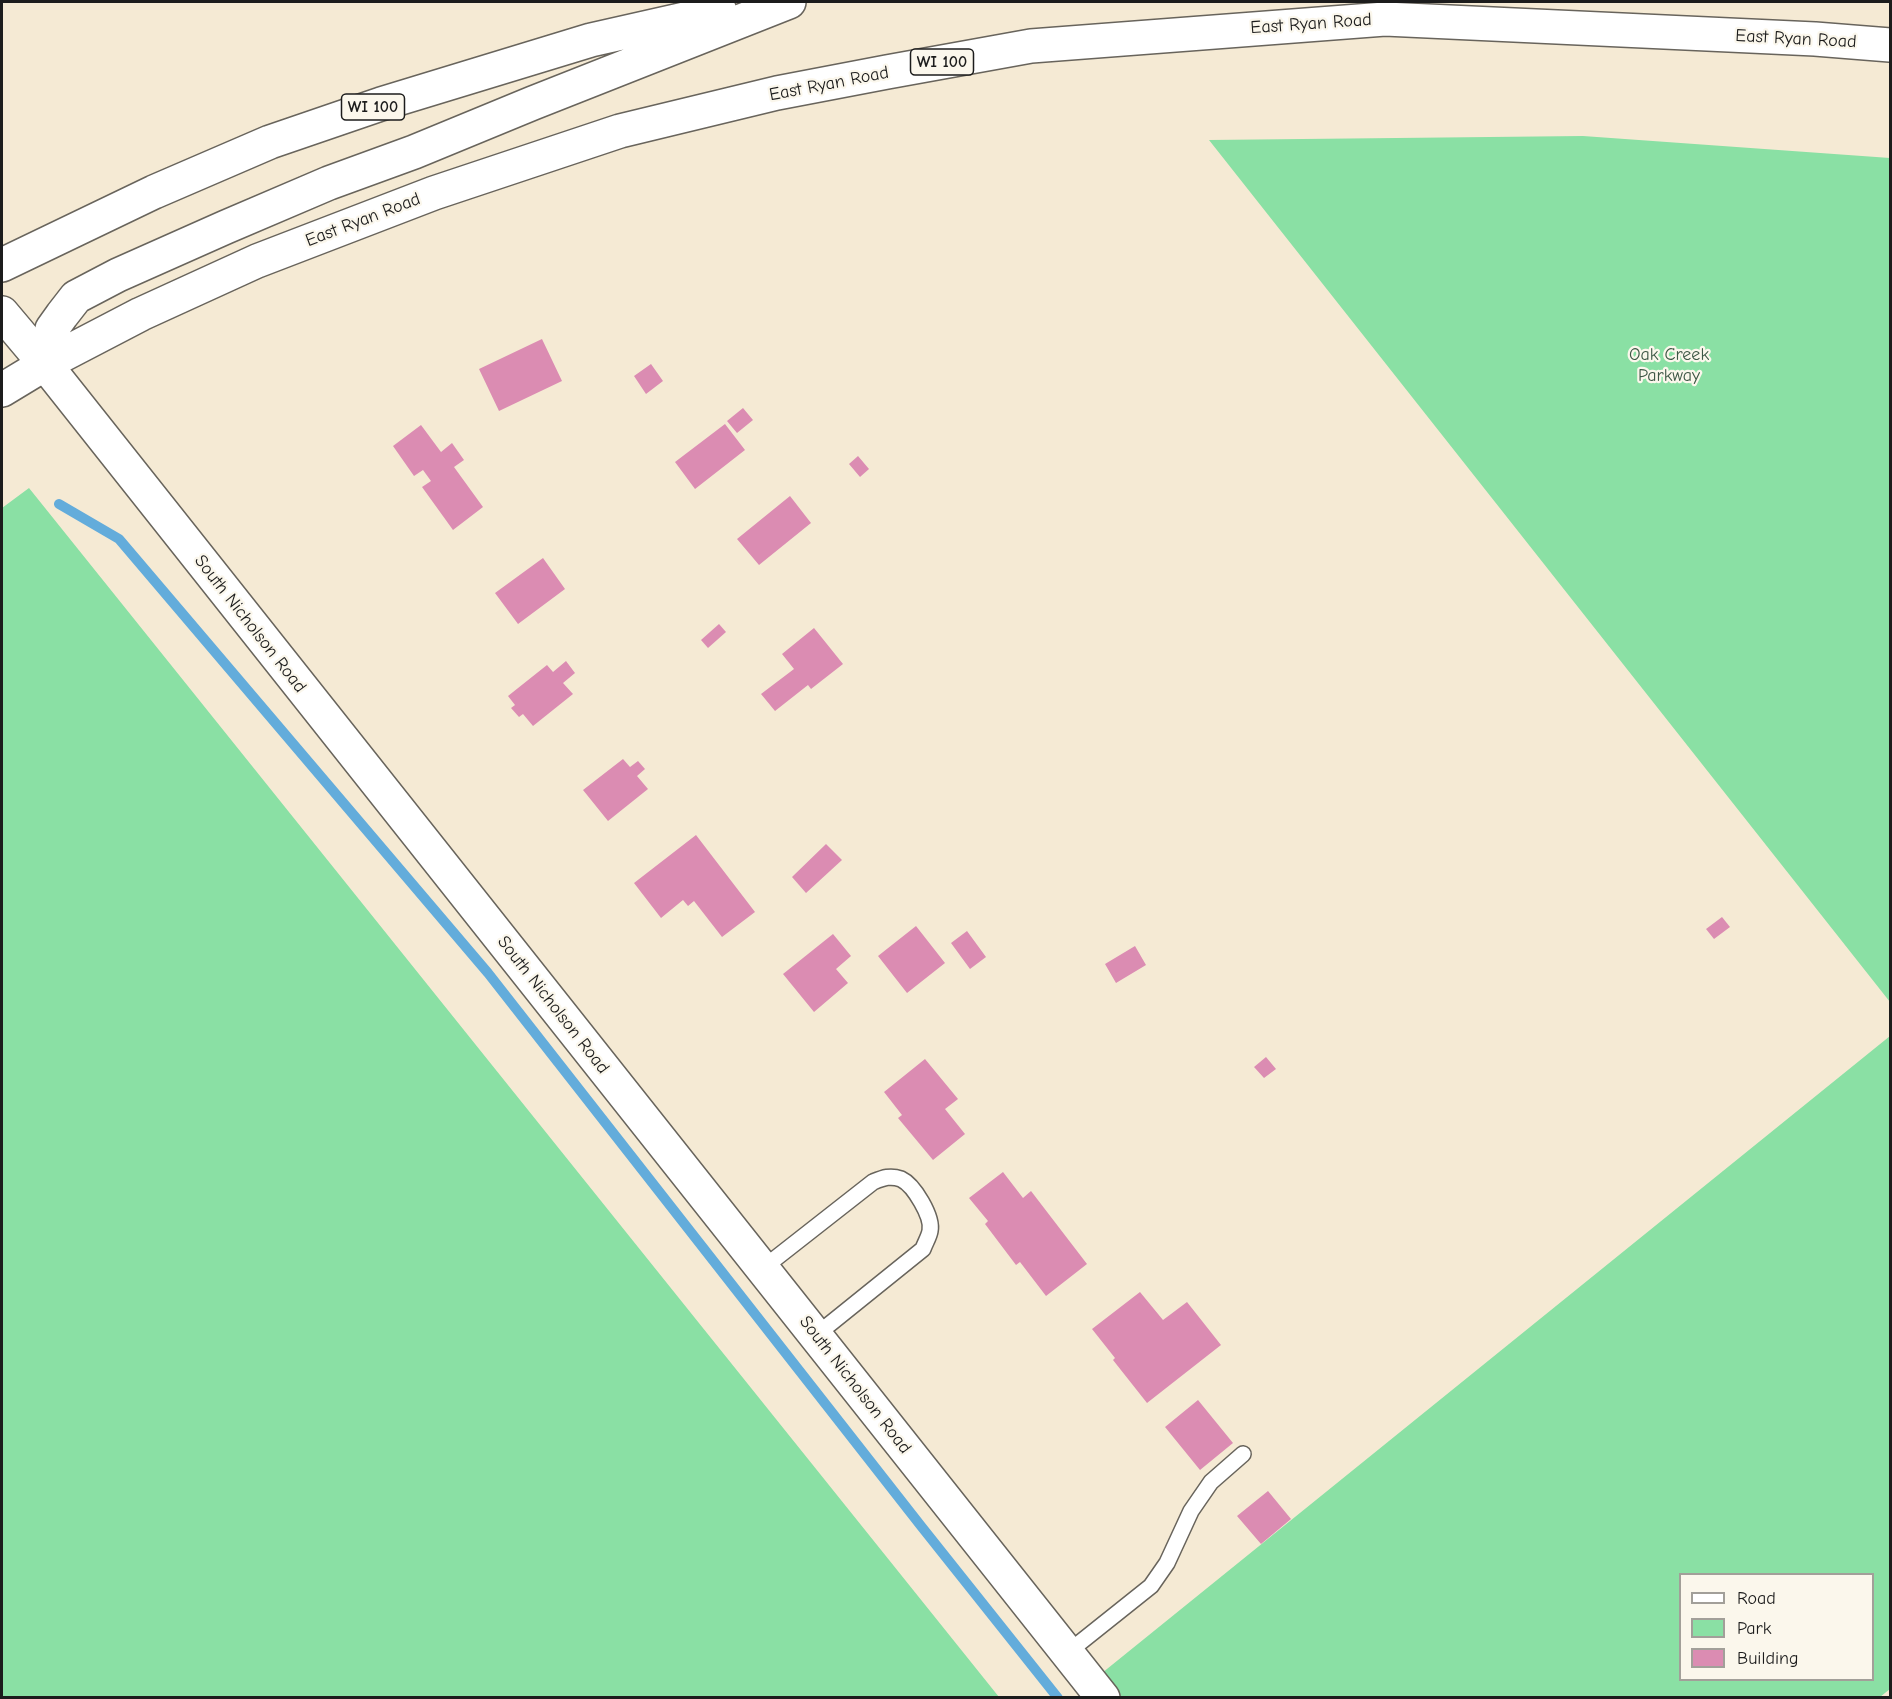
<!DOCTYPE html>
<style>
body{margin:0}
#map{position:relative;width:1892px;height:1699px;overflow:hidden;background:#f5ead4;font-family:"Comic Neue",sans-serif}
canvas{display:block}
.frame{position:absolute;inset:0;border:3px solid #1c1c1c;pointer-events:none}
.legend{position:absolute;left:1679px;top:1573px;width:195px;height:108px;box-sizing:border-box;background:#fbf7ec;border:2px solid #a29f99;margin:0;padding:8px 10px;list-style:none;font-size:18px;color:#1c1c1c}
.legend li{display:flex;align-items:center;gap:12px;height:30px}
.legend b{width:30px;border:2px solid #a29f99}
</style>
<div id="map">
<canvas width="1892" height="1699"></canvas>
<div class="frame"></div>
<ul class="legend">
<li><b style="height:8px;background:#fff"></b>Road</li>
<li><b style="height:16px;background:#8ae0a4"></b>Park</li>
<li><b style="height:16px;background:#db8cb2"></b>Building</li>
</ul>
</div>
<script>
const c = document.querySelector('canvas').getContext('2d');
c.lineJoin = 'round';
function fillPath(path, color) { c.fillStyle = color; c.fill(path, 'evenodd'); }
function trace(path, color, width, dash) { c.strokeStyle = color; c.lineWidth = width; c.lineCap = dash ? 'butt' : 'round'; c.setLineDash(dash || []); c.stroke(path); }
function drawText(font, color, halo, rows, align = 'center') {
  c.font = font + ' "Comic Neue",sans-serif'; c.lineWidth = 4.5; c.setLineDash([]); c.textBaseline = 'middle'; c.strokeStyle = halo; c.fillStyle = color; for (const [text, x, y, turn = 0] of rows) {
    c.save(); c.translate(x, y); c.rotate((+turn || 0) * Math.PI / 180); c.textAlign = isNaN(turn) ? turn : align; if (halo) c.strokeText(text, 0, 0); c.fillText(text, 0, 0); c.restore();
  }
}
fillPath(new Path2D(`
 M1583 136 1890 158V1002L1209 140Z
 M29 488 999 1697H2V508Z
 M1890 1036V1689L1880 1697 1122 1698 1102 1673ZM1680 1574H1872V1680H1680Z`), '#8ae0a4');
trace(new Path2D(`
 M59 504 119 539 488 973 921 1526 1058 1698`), '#63acdb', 10);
fillPath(new Path2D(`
 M542 339 562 381 499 411 479 369Z
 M651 364 663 381 646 394 634 376Z
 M743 408 753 420 737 433 727 421Z
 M725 424 745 450 695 489 675 462Z
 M421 425 441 452 452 443 464 460 454 467 483 507 453 530 422 487 431 481 423 470 414 476 393 446Z
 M858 456 869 469 860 477 849 464Z
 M790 496 811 523 759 565 737 539Z
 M543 558 565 589 518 624 495 593Z
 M719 624 726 632 708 648 701 640Z
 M814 628 843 664 811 689 808 685 775 711 761 694 794 669 782 654Z
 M566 661 575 673 563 683 573 694 533 726 523 714 519 717 511 708 515 705 508 696 547 665 553 672Z
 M623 759 630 767 638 761 645 769 637 776 648 789 608 821 583 790Z
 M696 835 755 912 722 937 694 901 688 906 683 900 661 918 634 883Z
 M826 844 842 860 806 893 792 877Z
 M1722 917 1730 927 1714 939 1706 929Z
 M916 926 945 963 907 993 878 956Z
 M967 931 986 957 970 969 951 943Z
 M833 934 851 956 836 969 848 983 814 1012 783 974Z
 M1135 946 1146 965 1116 983 1105 964Z
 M1266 1057 1276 1069 1264 1078 1254 1067Z
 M925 1059 958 1099 945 1109 965 1134 933 1160 898 1118 902 1115 884 1092Z
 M1003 1172 1023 1198 1031 1191 1087 1264 1046 1296 1020 1262 1016 1265 985 1224 988 1221 969 1198Z
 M1140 1292 1163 1320 1187 1302 1221 1345 1147 1403 1113 1360 1115 1358 1092 1329Z
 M1198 1400 1233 1443 1200 1470 1165 1427Z
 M1268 1491 1291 1519 1261 1544 1237 1516Z`), '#db8cb2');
const lane = new Path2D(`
 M762 1269 873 1182C883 1178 890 1175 901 1179 914 1185 933 1217 930 1231 929 1237 925 1243 923 1249L815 1336
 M1067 1653 1151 1586 1167 1563 1191 1511 1211 1482 1243 1454`);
const secondary = new Path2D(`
 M2 313 45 364 1103 1698`);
const primary = new Path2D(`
 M2 265 154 192 270 142 381 104 591 40 720 11
 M45 364 52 329 62 315 76 297 118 275 226 227 329 183 414 152 533 103 789 2
 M2 390 45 364 141 314 257 261 434 193 620 131 777 93 887 72 1031 46 1385 19 1815 39 1890 45`);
trace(lane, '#68645c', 18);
trace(secondary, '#68645c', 36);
trace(primary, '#68645c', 36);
trace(lane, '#fff', 15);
trace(secondary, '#fff', 33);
trace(primary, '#fff', 33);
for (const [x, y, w] of [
 [942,62,63],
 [373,107,63]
]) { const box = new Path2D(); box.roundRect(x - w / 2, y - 13, w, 26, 4.5); c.fillStyle = '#fbf7ec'; c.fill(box); trace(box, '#1c1c1c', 1.5); }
drawText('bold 16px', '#1c1c1c', null, [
 ["WI 100",942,62],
 ["WI 100",373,107]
]);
drawText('18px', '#1c1c1c', '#fbf7ec', [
 ["East Ryan Road",1311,24,-4],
 ["East Ryan Road",1796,39,3],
 ["East Ryan Road",829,84,-11],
 ["East Ryan Road",363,220,-21],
 ["South Nicholson Road",250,624,52],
 ["South Nicholson Road",553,1005,52],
 ["South Nicholson Road",855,1385,52]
]);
drawText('18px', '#3d5745', '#fbf7ec', [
 ["Oak Creek",1669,355],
 ["Parkway",1669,376]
]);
</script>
